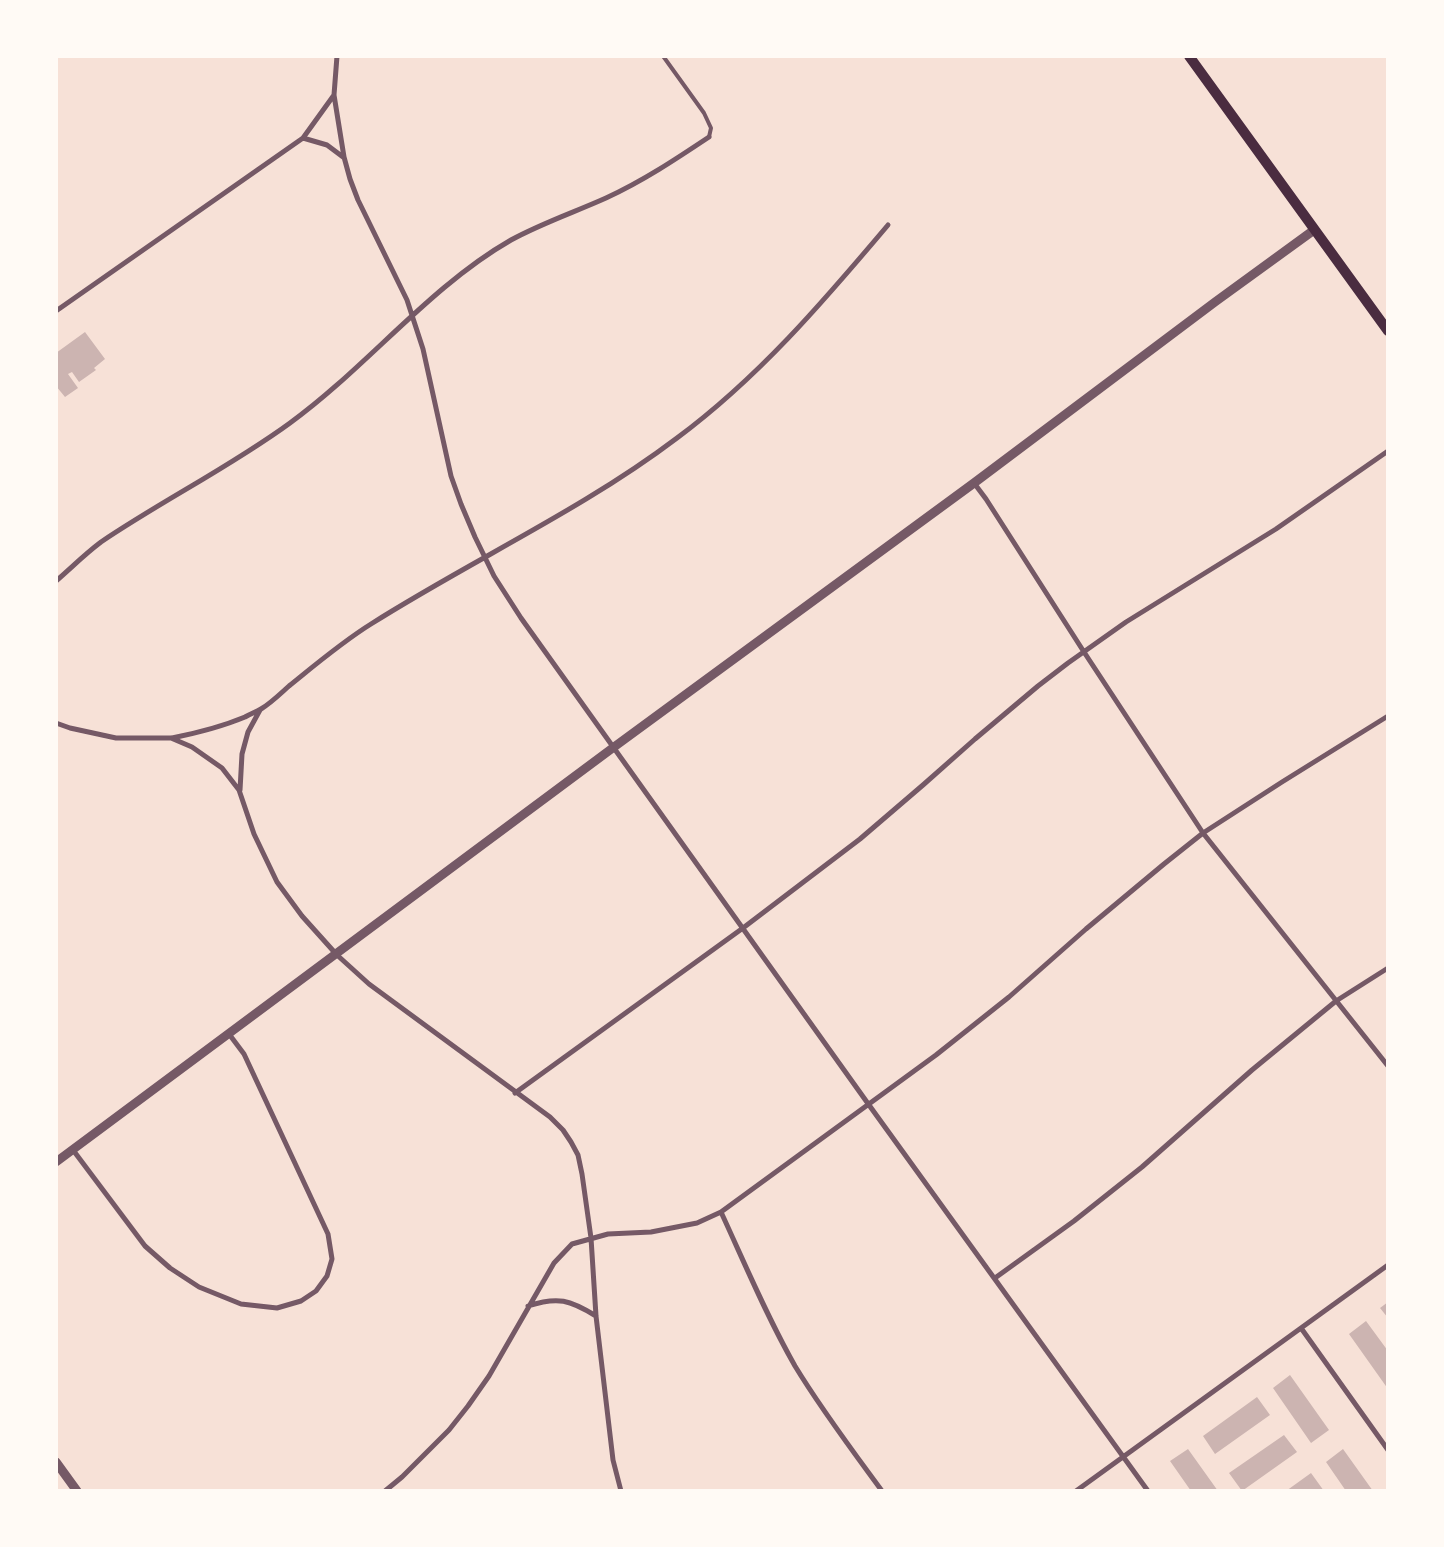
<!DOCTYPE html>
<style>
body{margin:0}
#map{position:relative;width:1444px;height:1547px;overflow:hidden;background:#f7e1d7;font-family:"Titillium Web",sans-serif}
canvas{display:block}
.frame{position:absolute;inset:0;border:58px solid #fffaf5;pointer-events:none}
</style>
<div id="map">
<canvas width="1444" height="1547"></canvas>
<div class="frame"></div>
</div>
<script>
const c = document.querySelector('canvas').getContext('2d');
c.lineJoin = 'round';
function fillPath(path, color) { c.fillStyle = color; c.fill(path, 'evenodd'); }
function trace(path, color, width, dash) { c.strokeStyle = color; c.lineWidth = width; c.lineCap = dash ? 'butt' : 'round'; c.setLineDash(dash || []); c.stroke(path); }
fillPath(new Path2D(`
 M85 332 105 359 94 368 96 370 79 382 72 372 68 374 78 388 65 397 56 386V353Z
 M1388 1302V1318L1380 1308Z
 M1366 1321 1388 1351V1389L1349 1334Z
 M1290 1375 1329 1430 1311 1443 1273 1388Z
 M1257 1397 1270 1415 1215 1454 1203 1436Z
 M1284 1435 1297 1452 1242 1491 1229 1473Z
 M1188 1449 1218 1491H1191L1170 1461Z
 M1343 1449 1373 1491H1346L1326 1462Z
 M1311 1473 1324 1491H1286Z`), '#ccb4b1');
trace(new Path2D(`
 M663 56 704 113 711 128 709 137`), '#755966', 4);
trace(new Path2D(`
 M337 56 334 95 344 157 350 179 358 200 407 300 423 349 451 476 461 504 475 537 494 576 521 618 869 1105 1148 1491
 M303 138 327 145 343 157
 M56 311 303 138 334 95
 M974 483 986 499 1084 652 1203 833 1388 1066
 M56 581C71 568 85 554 101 542 163 500 230 467 290 423 367 367 429 287 511 240 542 223 575 212 606 198 643 181 676 159 709 137
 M56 723 70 728 116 738H171L192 747 222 768 239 790 254 834 277 882 302 916 337 955 369 984 550 1117 563 1130 571 1142 578 1155 582 1174 591 1238 596 1316 613 1460 621 1491
 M172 738C197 733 221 727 245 717 250 714 256 712 261 709 271 703 280 694 289 686 315 665 342 642 371 624 472 560 582 510 677 438 758 378 823 302 888 225
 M240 790 242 754 248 732 260 710
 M515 1093 743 928 860 839 923 785 975 739 1038 686 1068 663 1126 622 1276 529 1388 451
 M73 1150 145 1246 170 1268 199 1287 241 1304 277 1308 301 1301 316 1291 327 1276 332 1259 328 1234 244 1054 229 1034
 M721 1212C745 1264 767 1317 795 1366 821 1409 852 1450 882 1491
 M995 1278 1074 1221 1142 1167 1252 1070 1336 1001 1388 968
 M528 1306C558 1296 570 1300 596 1316
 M1301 1328 1388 1450
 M385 1491 402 1477 449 1430 468 1406 489 1376 554 1263 572 1244 608 1234 651 1232 697 1223 721 1212 936 1055 1009 997 1086 929 1164 864 1203 833 1282 782 1388 716
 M1076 1491 1388 1265`), '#755966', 5);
trace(new Path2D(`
 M56 1162 614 747 974 483 1215 302 1314 230
 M56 1462 77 1491`), '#755966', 9);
trace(new Path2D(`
 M1189 56 1388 331`), '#4a2c40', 10);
</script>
